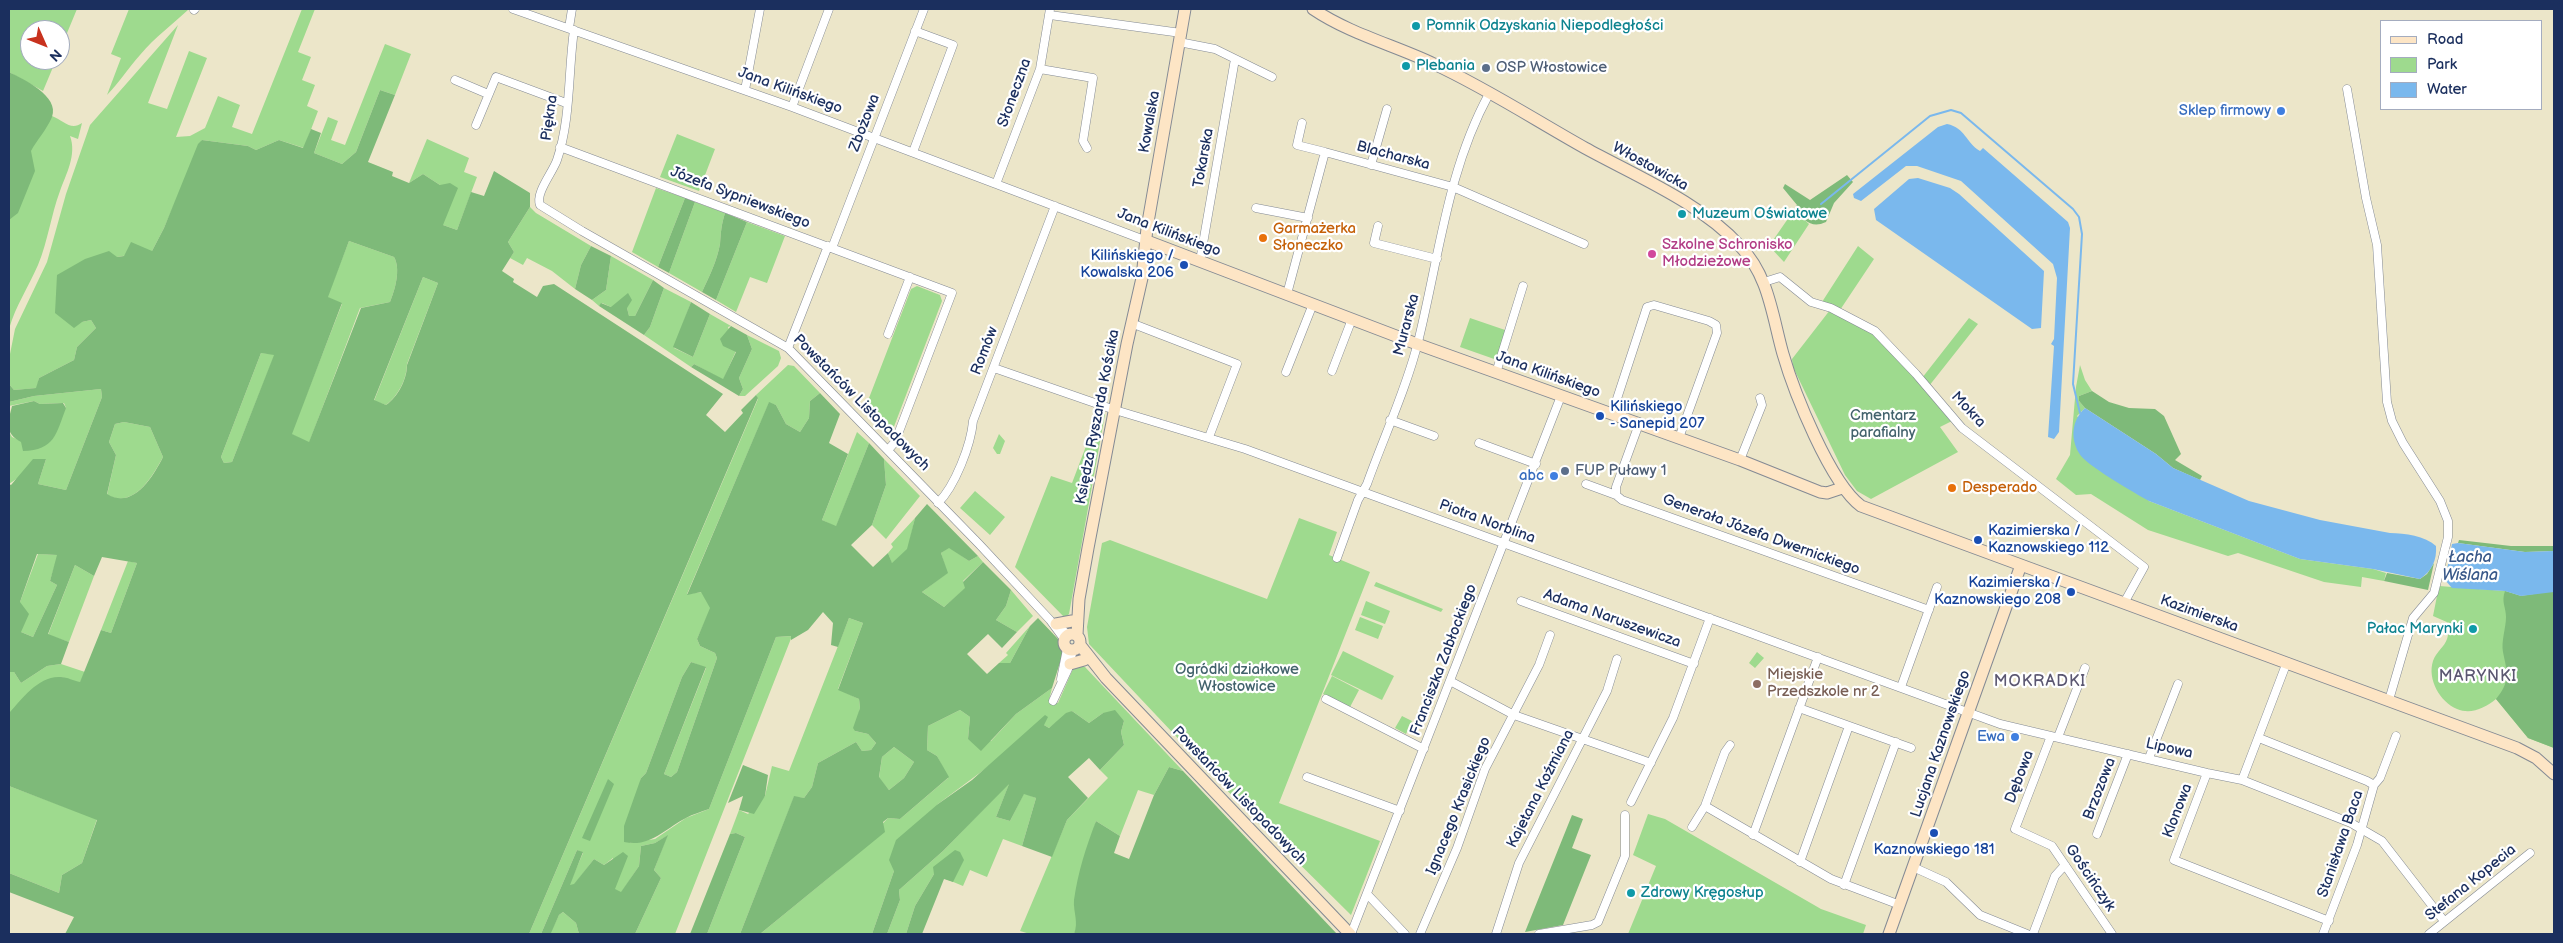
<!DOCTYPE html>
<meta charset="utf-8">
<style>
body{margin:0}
#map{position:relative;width:2563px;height:943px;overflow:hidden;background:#ece6c9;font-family:"Balsamiq Sans",sans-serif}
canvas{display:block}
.frame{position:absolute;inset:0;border:10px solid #1b2f5e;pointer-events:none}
.legend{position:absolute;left:2380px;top:20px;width:162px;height:90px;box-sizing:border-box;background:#fff;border:1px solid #a4acbf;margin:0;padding:6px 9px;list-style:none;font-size:15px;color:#1b2f5e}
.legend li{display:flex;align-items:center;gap:10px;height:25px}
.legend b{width:25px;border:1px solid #a4acbf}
.north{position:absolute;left:20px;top:20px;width:50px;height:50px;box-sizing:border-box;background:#fff;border:1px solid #a4acbf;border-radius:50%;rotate:134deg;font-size:14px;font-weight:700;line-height:20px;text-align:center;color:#1b2f5e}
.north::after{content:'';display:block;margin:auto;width:18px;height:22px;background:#c8321e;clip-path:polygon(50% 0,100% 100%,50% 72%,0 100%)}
</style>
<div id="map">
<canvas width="2563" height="943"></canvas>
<div class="frame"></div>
<ul class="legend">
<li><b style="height:6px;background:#fde5c5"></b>Road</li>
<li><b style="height:14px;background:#9eda8e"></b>Park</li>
<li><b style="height:14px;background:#7ab8ed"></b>Water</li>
</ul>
<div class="north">N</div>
</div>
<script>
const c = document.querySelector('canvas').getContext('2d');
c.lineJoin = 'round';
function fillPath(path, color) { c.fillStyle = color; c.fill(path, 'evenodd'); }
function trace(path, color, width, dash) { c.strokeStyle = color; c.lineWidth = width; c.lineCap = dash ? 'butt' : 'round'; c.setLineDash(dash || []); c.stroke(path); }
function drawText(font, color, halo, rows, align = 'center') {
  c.font = font + ' "Balsamiq Sans",sans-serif'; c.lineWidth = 4.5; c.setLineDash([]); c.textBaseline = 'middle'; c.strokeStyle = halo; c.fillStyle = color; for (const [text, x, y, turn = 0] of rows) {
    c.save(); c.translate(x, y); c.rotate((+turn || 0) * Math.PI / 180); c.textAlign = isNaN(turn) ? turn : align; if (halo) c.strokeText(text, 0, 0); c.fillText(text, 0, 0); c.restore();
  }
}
fillPath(new Path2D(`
 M9 9H77L60 50V30H30V60H56L43 91 9 72Z
 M129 9H189C173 24 155 37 140 55 128 68 120 82 107 95L121 58 111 54Z
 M302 9H315L298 52 311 57 302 80 315 85 307 106 318 111 304 148 279 140 256 150 248 146 202 140 164 228 152 251 117 257 82 322 91 320 96 328 77 347 74 360 39 378 37 388 14 390 9 384V359L15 329 47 262 66 194 90 125 178 25 148 103 167 109 189 51 207 58 176 137 190 136 205 128 218 96 240 105 232 127 252 134Z
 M385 44 411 54 395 95 380 90 356 152 342 164 314 153 328 117 338 121 331 140 345 145Z
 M9 94 50 119 52 116C64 121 71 131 82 123L78 139 70 136C77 155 66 174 60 191 51 215 48 241 38 265 28 288 16 305 9 329Z
 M677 134 715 149 699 191 660 177Z
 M427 139 469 158 464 172 477 177 457 230 443 225 440 185 423 174 409 183Z
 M656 188 685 198 658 267 632 252Z
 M695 202 725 213C721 226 721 232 720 244 717 261 709 277 702 292L669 273Z
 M530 207 536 213 591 246 581 265 575 289 552 271 527 258 523 265 510 258 514 252 508 242Z
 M1794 210 1809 224 1784 262 1769 246Z
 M747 222 785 236 767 283 750 277 736 312 716 300Z
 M349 241 394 257C401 269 395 290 390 302L360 308 309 443 291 434 342 304 327 297Z
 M1858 246 1874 259 1840 310 1822 302Z
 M611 256 653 280 635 316H629L627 308 611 307 602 303 599 306 592 300 606 290Z
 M423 277 438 283 407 364C407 379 398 396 386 405L374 401Z
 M917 286 940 295 942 301 890 437 864 411 911 289Z
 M664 288 691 302 674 348 693 357 710 314 731 326 728 327 736 351 723 380 694 364 691 367 644 335 650 327Z
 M1830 310 1876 334 1952 421 1940 427 1958 452 1871 499 1857 491 1845 475 1793 367 1792 359Z
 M1470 318 1508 331 1497 360 1460 347Z
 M1969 318 1978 324 1929 386 1922 378Z
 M747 335 779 351 781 358 778 366 745 396H739L743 389 739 378 752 349Z
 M261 353 275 354 232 462 224 463 221 457Z
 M788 365 794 366 820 393 810 401 809 418 800 432 786 424 776 405 769 403 687 594 702 592 711 608 697 639 700 646 715 653 717 658 677 772 671 777 664 774 706 668 691 662 682 677 646 773 641 778 630 843 655 839 686 818 709 809 776 637 792 636 675 934H635L661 878 654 870 667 836 655 843 641 846 639 866 621 893 614 890 613 858 604 865 594 859 574 885H569L583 853 577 850 541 934H529L758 399 756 395Z
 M2080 365 2085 380 2092 391 2079 396V401L2085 408 2077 416 2149 501 2300 559 2373 569 2386 573 2384 581 2362 577 2361 587 2324 582 2238 553 2228 556 2148 530 2091 494 2076 495 2056 479 2070 455 2076 387Z
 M101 389 102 397 66 490 38 484 46 459 9 484V432L12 437 21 441 66 408 64 403 40 404 34 401 9 406V402L34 396Z
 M1099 412 1105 414 1069 614 1065 618 1015 567 1051 476 1072 483Z
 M124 422 150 427 163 457C152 477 134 509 107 495L116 455 109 442 115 424Z
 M857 432 869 443 836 527 822 520Z
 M999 434 1005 441 1000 454H997L993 448Z
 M884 459 920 496 886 539 872 525 886 485Z
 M975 491 1005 517 990 535 960 508Z
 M915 518 908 549 892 564 888 553 893 547 891 544Z
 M1299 518 1337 532 1329 555 1370 572 1279 803 1380 841 1351 915 1256 821 1089 644 1087 627 1102 543 1110 540 1267 599Z
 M949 547 969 561 978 556 983 562 963 581 966 588 944 607 922 592 947 573 941 553Z
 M38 554 58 555 50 581 57 585 33 637 21 632 20 602Z
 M128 561 137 563 111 633 101 630Z
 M75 565 94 576 69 642 48 635Z
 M1376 582 1443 609 1441 612 1374 586Z
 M2439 586 2505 591 2521 596 2554 591V748L2528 738 2496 699C2485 708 2471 715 2457 709 2440 702 2427 679 2433 661 2436 652 2445 646 2447 639 2449 634 2448 628 2449 623L2433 616Z
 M1011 590 1033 616 1017 632 996 620 1006 606Z
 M1366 601 1390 611 1385 624 1361 615Z
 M1360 617 1383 626 1378 639 1355 630Z
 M849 618 863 623 838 689 859 699 860 708 855 731 868 734 876 743 871 750 862 751 856 742 818 763 812 787 804 798 794 797 740 934H707L745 837 736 833 730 834 739 810 748 814 765 796 772 766 789 771Z
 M1030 626 1010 663H999L1008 655 1006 653Z
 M1343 651 1394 676 1382 700 1331 675Z
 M1757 652 1764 658 1755 668 1749 663Z
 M61 664 85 672 80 683 61 677 9 713V672H14L21 683 47 666Z
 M1079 666 1085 667 1183 771 1169 767 1154 795 1138 790 1120 836 1096 821 1074 903 1078 926 1074 934H1030L1020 931 1067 820 1108 778 1100 770 1124 745 1121 732 1124 721 1103 713 1089 723 1072 711 1049 728 1044 725 938 804 894 871 872 934H760L837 871 888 818 900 819 948 778 937 756 927 750 928 726 960 710 970 717 968 739 991 741 1016 714 1052 688 1049 700 1058 703 1073 669Z
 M1332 676 1359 690 1350 707 1323 694Z
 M1402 716 1412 721 1406 734 1395 728Z
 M894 747 914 762 904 778 889 790 879 778 882 757Z
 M1010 782 996 817 1010 821 1024 793 1036 798 1022 846 1003 839 987 877 970 870 963 886 934 874 915 906 906 934H887L900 900 899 890 943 851Z
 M9 786 97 819 82 863 62 875 59 893 9 873Z
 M1648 814 1665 819 1821 909 1866 925 1863 934H1628L1656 866 1633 855Z
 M563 912 576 923 579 934 550 933 559 915Z`), '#9eda8e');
fillPath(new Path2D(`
 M9 72C23 79 60 96 52 117 47 129 37 140 31 151L35 171 18 213 9 220Z
 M380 90 395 95 368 162 393 172 392 176 409 183 423 174 440 185 450 183 458 188 443 225 457 230 471 192 484 196 494 171 530 193V207L508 242 514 252 502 271 514 279 513 282 537 297 543 286 554 284 723 394 706 415 725 432 743 413 741 410 756 395 758 398 529 934H65L74 917 9 892V873L59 893 62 875 82 863 97 820 9 786V713C22 699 39 675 61 677 67 677 74 681 80 682L101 630 111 633 137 563 102 557 94 576 75 565 48 634 69 642 61 664 47 666 21 683 14 672H9V484L11 485 33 459H46L38 484 66 490 102 397 101 389 34 396 9 402V384L14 390 36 388 39 378 74 360 77 347 96 328 91 320 82 322 74 328 55 313 57 275 85 259 109 251 117 257 124 256 131 242 152 251 164 228 198 144 202 140 248 146 256 150 279 140 303 148 311 129 321 133 314 153 342 164 356 152ZM349 241 394 257C401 269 395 290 390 302L361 308 309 442 292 434 342 303 328 297ZM423 277 438 283 407 365C407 379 398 397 386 405L374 400ZM261 353 274 355 232 462 224 463 221 457ZM124 422 150 427 163 457C153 477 133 510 107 494L116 455 109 442 115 424ZM37 554 57 555 50 581 57 585 33 637 21 632 29 614 20 602Z
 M1847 175 1853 182 1834 203 1826 222C1811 229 1805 220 1794 210L1797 205 1783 188 1785 184 1810 200Z
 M685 198 695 202 669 273 658 267Z
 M725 213 747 222 716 300 702 292C709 277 717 261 720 244 721 232 721 226 725 213Z
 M591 246 611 256 606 290 592 300 575 289 581 265Z
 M653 280 664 288 650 327 644 335 599 306 601 303 611 307 628 293 632 300 627 308 629 316H635Z
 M691 302 710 314 693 357 673 347Z
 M731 326 747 335 752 349 739 378 743 389 739 396 691 367 694 364 723 379 736 352 723 346 720 339Z
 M2092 391 2109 402 2129 408 2155 409 2164 416 2181 454 2175 460 2202 476 2200 480 2173 468 2156 454 2085 408 2079 401V396Z
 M820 393 840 414 829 443 848 454 822 520 836 526 869 443 884 459 886 485 872 525 851 545 873 567 888 553 892 563 907 549 915 518 927 504 978 556 969 561 949 548 941 553 948 573 922 592 944 607 965 588 963 582 983 562 1011 590 1006 606 996 620 1017 632 1002 648 988 634 967 654 987 674 999 663H1010L1030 626 1038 618 1058 639 1063 653 1052 688 1016 714 981 751 968 739 970 717 960 710 928 726 927 750 937 756 949 777 900 819 888 818 883 822 885 832 760 934H740L794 796 804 798 812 787 818 763 856 742 862 751 871 750 876 743 868 734 855 731 853 728 860 708 859 699 838 690 863 623 849 618 838 647 831 645 833 623 823 612 808 630 791 640V636L776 637 709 809C701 812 693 814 686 818 666 828 650 848 624 842V826L641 778 646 773 682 677 691 662 706 667 664 774 671 777 677 772 717 658 715 653 700 646 697 639 710 608 701 592 687 595 769 402 776 405 786 424 800 432 809 418 810 401ZM894 747 914 762 904 778 889 790 879 777 882 757Z
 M34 401 40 404 63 403 66 408C56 434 55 450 23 451L21 442C4 433 8 422 12 406Z
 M2459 540 2511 546H2554V551L2525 552 2458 543Z
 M2434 563 2428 590 2384 581 2387 573 2420 579 2427 574Z
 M2505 591 2521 596 2554 591V748L2528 738 2496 699C2511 681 2507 672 2503 652 2501 641 2506 628 2506 617 2506 607 2501 602 2505 591Z
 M1115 710 1124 721 1121 732 1124 745 1100 770 1089 758 1068 777 1088 798 1067 820 1052 857 1022 846 1036 798 1024 794 1010 821 996 817 1009 784 943 851 899 890 900 900 887 934H872L894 871 889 860 896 840 938 804 972 780 1045 715 1048 717 1044 725 1049 728 1066 713 1072 711 1089 723 1103 713Z
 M743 765 768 775 765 796 754 814 739 810 743 796 728 803Z
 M1169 767 1183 771 1337 934H1074C1079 922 1073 912 1074 900 1078 872 1086 847 1096 821L1120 836 1114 853 1129 859 1154 795Z
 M608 779 614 784 590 841 582 838Z
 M1572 815 1583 819 1572 848 1591 855 1563 925 1525 932Z
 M736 833 745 837 707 934H690L730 834Z
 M668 835 654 870 661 878 635 934H579L576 923 563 912 559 915 551 933 553 934H541L577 850 583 852 570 885 574 884 594 859 604 865 623 852 628 856 615 889 621 892 639 866 641 846 655 843Z
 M955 850 960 852 964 860 953 882 944 879 922 934H906L915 906 934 874 933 867Z`), '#7eba79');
fillPath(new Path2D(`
 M1947 124C1966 128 1965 142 1980 151L1983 148 2068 222 2070 228 2059 432 2054 439 2048 437 2054 346 2051 344 2054 339 2057 278 2053 264 1961 181 1917 166H1906L1861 201 1854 198 1853 194 1938 127Z
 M1918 178 1950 188 1959 194 2044 271 2041 328 2032 329 1876 220 1874 209 1909 179Z
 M2085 408 2156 454 2173 468 2249 501 2320 520 2390 533C2405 533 2425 536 2436 546 2437 560 2432 571 2420 579L2373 569 2300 559 2149 501C2135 493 2085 465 2079 453 2070 438 2072 420 2085 408Z
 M2458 543 2525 552 2554 551V592L2521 596 2505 591 2452 588 2445 580 2452 544Z`), '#7ab8ed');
trace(new Path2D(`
 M1821 204 1930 116 1951 110 1961 113 2073 209 2079 217 2082 234 2073 384 2080 413`), '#7ab8ed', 2);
const street = new Path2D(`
 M513 9 792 107 1147 241
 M194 10 195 9
 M1050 15 1181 33
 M569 28 572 9
 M574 30C568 72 571 119 557 160 553 172 535 193 540 205L582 231 788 348 979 544 1050 620 1064 639
 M1179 42 1215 49 1272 77
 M1040 69 1093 78 1083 141 1087 148
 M455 80 488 94
 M2347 89 2366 198 2377 245 2387 402 2392 421 2403 443 2440 501 2448 521V537L2434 593 2413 618 2389 700
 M745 90 760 9
 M792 107 829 9
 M476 125 496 77 566 103
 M560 147 952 293 895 442 888 450
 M913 152 953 45 915 31
 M1325 152 1453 187 1584 244
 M1371 165 1387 109
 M996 184 1040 69 1050 9
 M1256 208 1308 218
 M1378 226 1374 243 1437 259
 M832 248 924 9
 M1200 261 1235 59
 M1764 282 1780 277 1811 302 1831 308 1875 331 1916 374 1962 428 2144 567 2124 603
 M1287 294 1325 152 1297 145 1302 123
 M1131 323 1237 364 1209 437
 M888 334 910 277
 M788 348 828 246
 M994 368 1115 410 1245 449 2000 724 2207 773 2242 780 2287 662
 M1332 371 1352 319
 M1286 372 1313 304
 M1496 373 1523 286
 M1612 414 1647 307 1654 305 1709 321 1716 325 1717 333 1679 438
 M1390 420 1434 436
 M1479 443 1536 464
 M1740 460 1762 405 1760 398
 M1586 484 1616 495 1622 500 1929 610
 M1616 495V487L1639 424
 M938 503C955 486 971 445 973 421L1055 206
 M1337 558 1358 500 1367 484C1383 439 1407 387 1418 342 1439 258 1447 171 1489 94
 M1521 601 1694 664
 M1055 623 1068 635
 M1061 679 1067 649
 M1450 681 1514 715 1651 763
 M1901 687 1937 587
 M1326 699 1424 749
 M1053 701 1068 669 1073 650
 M1799 708 1911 748
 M2051 736 2015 829 2052 846 2112 934
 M2058 737 2085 668
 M2259 738 2367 781 2374 785
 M2149 758 2178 684
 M2207 773 2174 860 2329 921
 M1307 777 1400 811
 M2242 780 2351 823 2382 841 2444 921
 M1631 802 1673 718 1710 618
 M1705 806 1831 879 1900 905
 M1692 827 1705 806 1725 752 1730 745
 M2097 834 2128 754
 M1753 835 1818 657
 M1800 862 1849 726
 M1913 867 1946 882 1980 915 2027 934
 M1844 885 1896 742
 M1368 895 1405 934
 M1351 934 1561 396
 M1420 934 1457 848 1485 769 1539 665 1550 635
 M1496 934 1519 863 1607 691 1617 659
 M1539 934 1592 925 1598 922 1625 856V815
 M2033 934 2055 876 2065 865
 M2323 934 2357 845 2374 785 2380 778 2396 736
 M2429 934 2530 853`);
const secondary = new Path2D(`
 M1313 9C1350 34 1394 45 1434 64 1486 88 1535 120 1585 148 1636 176 1701 203 1740 246 1769 276 1772 315 1783 354 1794 392 1830 483 1861 506L2517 748 2536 758 2554 774
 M1147 241 1417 344 1740 460 1820 492 1827 493 1842 488
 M1056 624 1072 621
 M1064 642a8 8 0 1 1 16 0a8 8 0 1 1-16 0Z
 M1077 635 1079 599 1088 548 1127 344 1142 278 1147 228 1185 9
 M1080 645 1106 678 1350 934
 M1070 664 1084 660
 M1889 934 2021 565`);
trace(street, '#848a94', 9);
trace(secondary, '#848a94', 13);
trace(street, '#fff', 8);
trace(secondary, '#fde5c5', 11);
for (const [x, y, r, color] of [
 [1416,26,5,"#0f9aa8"],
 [1406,66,5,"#0f9aa8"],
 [1486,68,5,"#5c6f8a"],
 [2281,111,5,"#3f7fe0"],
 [1682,214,5,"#0f9aa8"],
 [1263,238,5,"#e8710a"],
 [1652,254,5,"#d1479c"],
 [1184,265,5,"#1a4fb4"],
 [1600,416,5,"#1a4fb4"],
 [1565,471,5,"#5c6f8a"],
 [1554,476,5,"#3f7fe0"],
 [1952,488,5,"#e8710a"],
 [1978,540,5,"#1a4fb4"],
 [2071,592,5,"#1a4fb4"],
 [2473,629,5,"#0f9aa8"],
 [1757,684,5,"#8d6e63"],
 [2015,737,5,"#3f7fe0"],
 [1934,833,5,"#1a4fb4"],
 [1631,893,5,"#0f9aa8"]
]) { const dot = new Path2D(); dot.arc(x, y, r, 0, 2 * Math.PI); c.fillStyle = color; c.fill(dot); trace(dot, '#fff', 2); }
drawText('15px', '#0d838f', '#fff', [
 ["Pomnik Odzyskania Niepodległości",1426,26],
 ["Plebania",1416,66],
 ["Muzeum Oświatowe",1692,214],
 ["Pałac Marynki",2463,629,"right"],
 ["Zdrowy Kręgosłup",1641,893]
], 'left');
drawText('15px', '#4e5e75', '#fff', [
 ["OSP Włostowice",1496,68],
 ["FUP Puławy 1",1575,471]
], 'left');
drawText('15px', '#1b2f5e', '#fff', [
 ["Jana Kilińskiego",790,91,20],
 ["Słoneczna",1015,93,-70],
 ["Piękna",550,118,-82],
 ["Kowalska",1150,122,-80],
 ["Zbożowa",865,123,-69],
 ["Blacharska",1393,156,15],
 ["Tokarska",1204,158,-80],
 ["Włostowicka",1650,167,29],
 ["Józefa Sypniewskiego",740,198,21],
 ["Jana Kilińskiego",1169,233,21],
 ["Murarska",1407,325,-75],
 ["Romów",985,351,-69],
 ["Jana Kilińskiego",1548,375,20],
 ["Powstańców Listopadowych",861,403,45],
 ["Mokra",1968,410,47],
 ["Księdza Ryszarda Kościka",1098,417,-79],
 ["Piotra Norblina",1487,522,20],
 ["Generała Józefa Dwernickiego",1761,535,20],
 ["Kazimierska",2199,614,20],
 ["Adama Naruszewicza",1612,619,20],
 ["Franciszka Zabłockiego",1444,660,-69],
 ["Lucjana Kaznowskiego",1941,744,-71],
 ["Lipowa",2169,749,13],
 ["Dębowa",2020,777,-69],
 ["Kajetana Koźmiana",1541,789,-63],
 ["Brzozowa",2100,789,-69],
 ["Powstańców Listopadowych",1239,796,46],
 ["Ignacego Krasickiego",1459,806,-68],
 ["Klonowa",2178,811,-69],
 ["Stanisława Baca",2341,844,-71],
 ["Gościńczyk",2090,878,56],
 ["Stefana Kopecia",2471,883,-39]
]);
drawText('15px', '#366cbe', '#fff', [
 ["Sklep firmowy",2271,111],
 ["abc",1544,476],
 ["Ewa",2005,737]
], 'right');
drawText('15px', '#c56008', '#fff', [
 ["Garmażerka",1273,229],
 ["Słoneczko",1273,246],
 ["Desperado",1962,488]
], 'left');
drawText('15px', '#b23c85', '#fff', [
 ["Szkolne Schronisko",1662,245],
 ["Młodzieżowe",1662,262]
], 'left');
drawText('15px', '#164399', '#fff', [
 ["Kilińskiego /",1174,256],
 ["Kowalska 206",1174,273],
 ["Kilińskiego",1610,407,"left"],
 ["- Sanepid 207",1610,424,"left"],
 ["Kazimierska /",1988,531,"left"],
 ["Kaznowskiego 112",1988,548,"left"],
 ["Kazimierska /",2061,583],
 ["Kaznowskiego 208",2061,600],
 ["Kaznowskiego 181",1934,850,"center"]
], 'right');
drawText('15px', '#42626c', '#fff', [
 ["Cmentarz",1883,416],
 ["parafialny",1883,433],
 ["Ogródki działkowe",1237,670],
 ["Włostowice",1237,687]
]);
drawText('15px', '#785e54', '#fff', [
 ["Miejskie",1767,675],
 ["Przedszkole nr 2",1767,692]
], 'left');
drawText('italic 16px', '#385889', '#fff', [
 ["Łacha",2470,558],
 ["Wiślana",2470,576]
]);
c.letterSpacing = '1px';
drawText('16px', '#5b5771', '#fff', [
 ["MARYNKI",2478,677],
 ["MOKRADKI",2040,682]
]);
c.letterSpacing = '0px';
</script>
